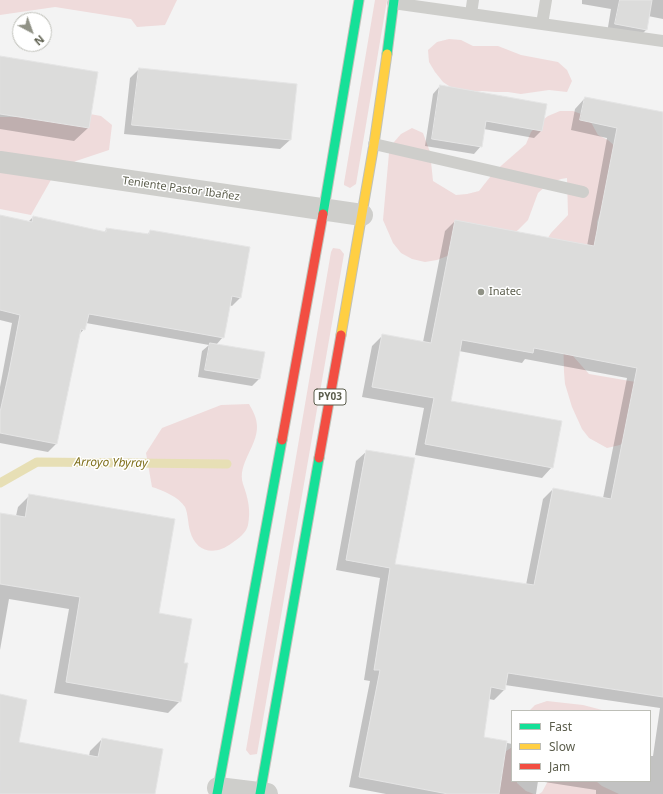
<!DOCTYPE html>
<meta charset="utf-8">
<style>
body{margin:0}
#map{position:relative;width:663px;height:794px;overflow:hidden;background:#f3f3f3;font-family:"Noto Sans",sans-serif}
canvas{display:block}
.legend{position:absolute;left:511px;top:710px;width:140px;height:72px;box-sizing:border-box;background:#fff;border:1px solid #bdbeb7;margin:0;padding:5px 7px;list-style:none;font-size:12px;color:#5b5d4c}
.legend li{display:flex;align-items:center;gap:8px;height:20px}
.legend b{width:20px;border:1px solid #bdbeb7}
.north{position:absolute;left:12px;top:12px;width:40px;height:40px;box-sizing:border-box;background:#fff;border:1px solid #bdbeb7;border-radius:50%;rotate:139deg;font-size:11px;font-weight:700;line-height:16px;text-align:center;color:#5b5d4c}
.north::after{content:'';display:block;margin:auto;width:14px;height:18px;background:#909286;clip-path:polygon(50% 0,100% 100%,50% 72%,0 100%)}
</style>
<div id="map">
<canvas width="663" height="794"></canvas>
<ul class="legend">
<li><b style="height:5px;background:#16e098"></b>Fast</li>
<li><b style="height:5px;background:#ffcf43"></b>Slow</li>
<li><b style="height:5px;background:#f24e42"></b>Jam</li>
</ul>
<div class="north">N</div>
</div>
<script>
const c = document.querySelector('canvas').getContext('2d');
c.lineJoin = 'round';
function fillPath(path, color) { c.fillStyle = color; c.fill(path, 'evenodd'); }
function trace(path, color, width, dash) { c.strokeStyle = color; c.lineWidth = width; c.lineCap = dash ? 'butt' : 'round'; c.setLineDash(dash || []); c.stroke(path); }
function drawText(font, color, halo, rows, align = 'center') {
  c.font = font + ' "Noto Sans",sans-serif'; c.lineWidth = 3; c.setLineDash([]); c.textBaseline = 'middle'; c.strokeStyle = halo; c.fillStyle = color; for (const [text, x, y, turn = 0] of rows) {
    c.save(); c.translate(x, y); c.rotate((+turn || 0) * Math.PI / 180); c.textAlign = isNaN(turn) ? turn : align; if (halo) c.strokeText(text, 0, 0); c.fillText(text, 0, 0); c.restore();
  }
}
fillPath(new Path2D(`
 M0 0H177L165 25 137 27 131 19 55 7 0 15Z
 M375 0H387L356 184 350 188 344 185V183Z
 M449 39 461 40 473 46H498L521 55 558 62 567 70 572 81 567 92 549 90 521 94 508 92H496L482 91 467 92 455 90 443 82 435 72 429 62 428 50 437 42Z
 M68 110 101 116 112 125 109 150 76 161 56 171 31 215 0 209V117H19Z
 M560 111H573L584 115 592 124 598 135 608 140 617 148 620 160 597 222V249L581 347 573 356 589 374 636 382 650 419 620 445 607 448 589 438 582 429 572 407 565 384 564 372 563 331 544 244 551 233 568 215 567 178 561 179 548 184 538 193 528 220 518 230 508 238 450 255 437 260 425 262 412 259 401 253 393 243 383 220 389 153 394 142 401 134 412 128 423 133 430 152 433 181 456 195 467 194 479 191 494 172 526 144 531 132 539 123 548 116Z
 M333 248 340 249 344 254 257 754 250 755 246 750 331 252Z
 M249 404C253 411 257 418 257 427 257 447 237 464 243 484 248 498 251 510 248 525 247 532 238 539 232 543 215 556 196 553 190 531 188 524 188 513 185 507 179 497 162 490 152 487L146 453 162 428 221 405Z
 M547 701 583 705 606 711H529L535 705Z
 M512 747V781H517V783L526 791 534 794H487L492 761Z
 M548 781H596L602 786 619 794H539L542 792Z`), '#efdbdb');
fillPath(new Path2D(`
 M582 0H663V19L648 16 646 30 637 39 607 33 611 9 582 4Z
 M0 57 96 72 88 128 74 141 0 129Z
 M139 69 290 140 280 149 124 134 130 78Z
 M440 86 541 131 534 138 484 129 481 146 474 154 425 146 433 94Z
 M585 98 663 113V794H596V790L538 781 536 794H386L349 787 370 681 364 680 380 578 336 570 356 461 367 451 394 565 526 585 543 499 553 489 603 498 627 378 525 359 522 363 459 351 450 402 552 467 542 478 415 455 424 408 362 397 372 346 383 335 423 342 445 231 455 221 587 246 607 138 571 130 575 109ZM505 685 660 708 653 756H650V781H512V744L483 738 489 699 494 700 505 689Z
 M0 216 28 222 33 217 104 232 107 229 147 235 150 231 240 298 232 306 229 305 223 337 216 345 259 379 252 386 198 377 202 351 209 345 86 323 84 329 78 336 56 444 48 452 0 443V387L12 323 0 320Z
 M30 495 158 614 183 664 180 701 168 713 54 693 69 609 9 599 0 650V514L16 516 18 507Z
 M0 695 18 743 89 756 90 751 102 739 153 794H0Z`), '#0003');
trace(new Path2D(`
 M0 483 37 462 227 464`), '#e7dfb5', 9);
const building = new Path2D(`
 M620 0H652L647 30 615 24Z
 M0 56 98 72 89 128 0 114Z
 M139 68 297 84 291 140 132 125Z
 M440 85 547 104 542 131 486 121 482 147 432 139Z
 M585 97 663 112V697L508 673 505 690 491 687 484 737 507 741 499 794H448L359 777 380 670H374L390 568 346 560 366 450 415 458 395 564 534 585 553 488 611 499 637 368 534 348 533 353 462 340 451 401 562 421 553 468 425 444 434 398 372 387 382 334 431 343 455 220 594 246 617 128 580 120Z
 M0 215 32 222 33 216 106 232V228L149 234 150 230 250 247 241 298 232 296 224 338 89 314 85 330 81 329 57 444 0 433V412L9 372 20 315 0 310Z
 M210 343 265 352 260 379 205 370Z
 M29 494 175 519 159 613 192 619 184 663H188L181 702 66 682 80 597 0 584V513L25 517Z
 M0 694 27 700 19 742 98 757 102 738 163 749 155 794H0Z`);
fillPath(building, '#dcdcdb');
trace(building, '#e5e5e5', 1);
const fast = new Path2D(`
 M387 54 394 0
 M323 214 359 0
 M217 794 282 440
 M260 794 319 458`);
const slow = new Path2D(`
 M341 335 374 144 387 54`);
const jam = new Path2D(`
 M282 440 323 214
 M319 458 341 335`);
trace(fast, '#c0c1b9', 11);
trace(slow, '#c0c1b9', 11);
trace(jam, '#c0c1b9', 11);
trace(new Path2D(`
 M393 3 663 41
 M471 14 473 0
 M542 24 546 0
 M374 144 583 192`), '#cececb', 12);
trace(new Path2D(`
 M0 162 362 215
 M218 788 267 794`), '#cececb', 22);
trace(fast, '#16e098', 9);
trace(slow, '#ffcf43', 9);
trace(jam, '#f24e42', 9);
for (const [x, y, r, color] of [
 [481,292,4,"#909286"]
]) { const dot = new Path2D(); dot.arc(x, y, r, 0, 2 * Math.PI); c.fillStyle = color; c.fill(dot); trace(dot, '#fff', 1.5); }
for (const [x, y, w] of [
 [330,397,32]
]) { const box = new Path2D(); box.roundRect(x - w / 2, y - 8, w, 16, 3); c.fillStyle = '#fff'; c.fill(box); trace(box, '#5b5d4c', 1); }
drawText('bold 10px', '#5b5d4c', null, [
 ["PY03",330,397]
]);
drawText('11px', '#5b5d4c', '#fff', [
 ["Teniente Pastor Ibañez",181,189,8]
]);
drawText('11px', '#5b5d4c', '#fff', [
 ["Inatec",489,292]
], 'left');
drawText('italic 12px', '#80711d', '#fff', [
 ["Arroyo Ybyray",111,463,1]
]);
</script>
